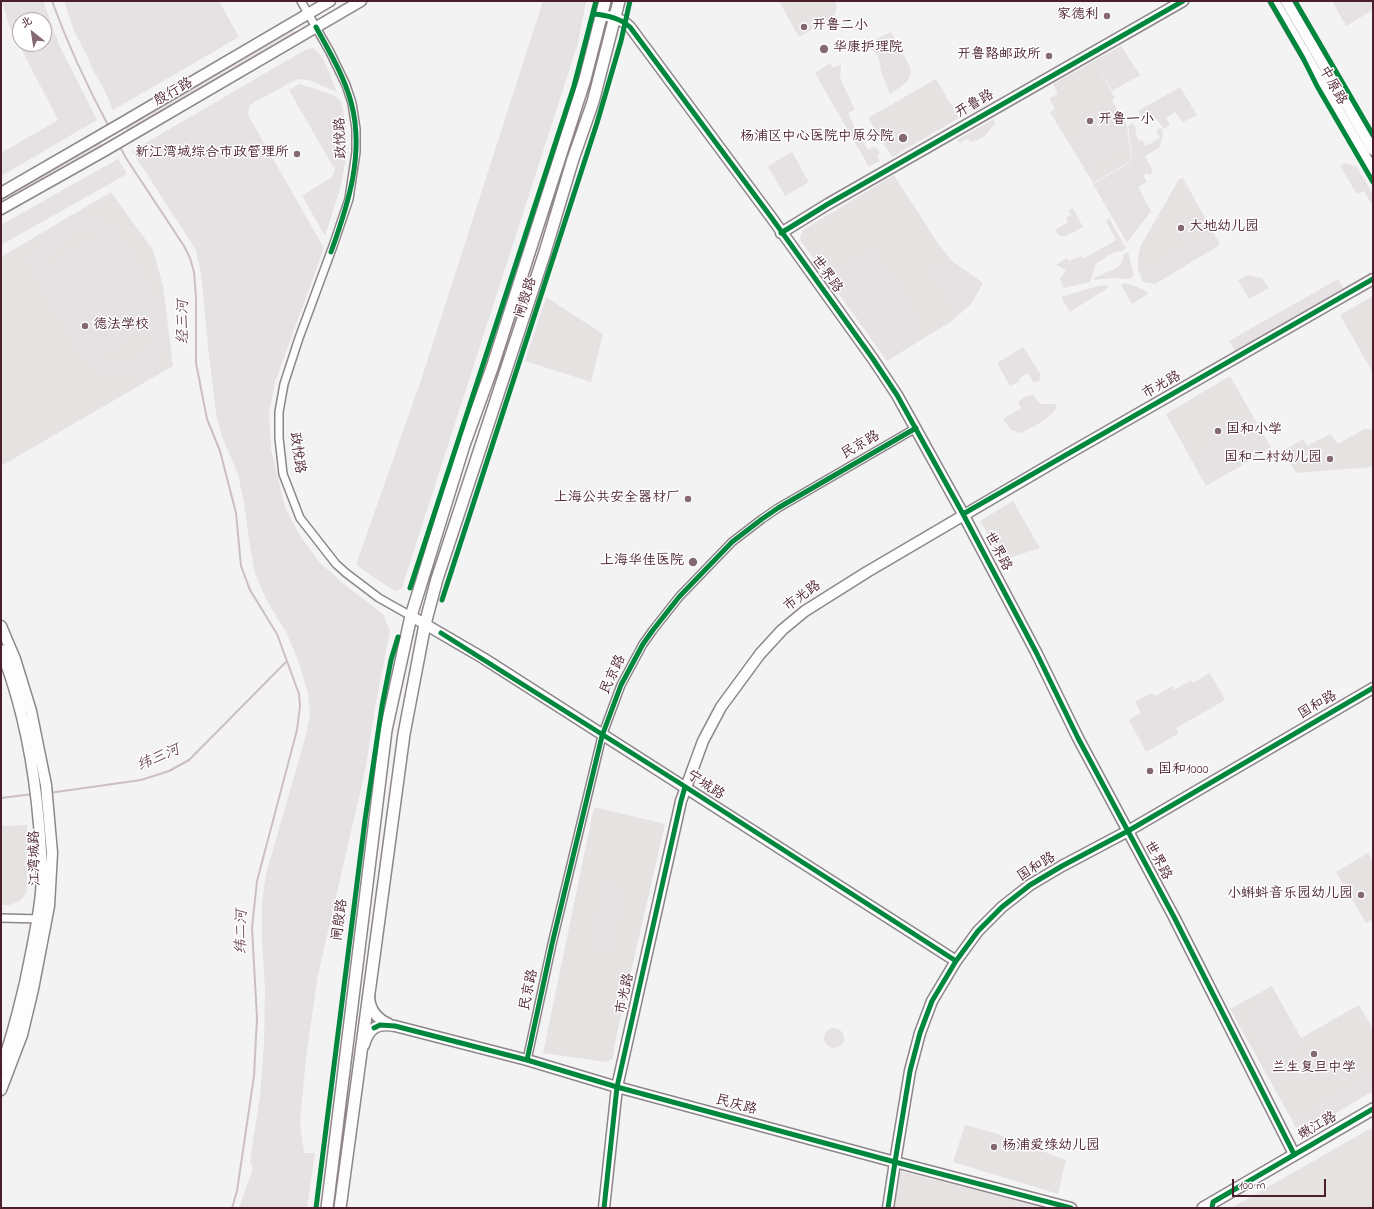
<!DOCTYPE html>
<meta charset="utf-8">
<style>
body{margin:0}
#map{position:relative;width:1374px;height:1209px;overflow:hidden;background:#f3f3f3;font-family:"Indie Flower","LXGW WenKai TC",sans-serif}
canvas{display:block}
.frame{position:absolute;inset:0;border:2px solid #4a1f2b;pointer-events:none}
.north{position:absolute;left:12px;top:12px;width:40px;height:40px;box-sizing:border-box;background:#fff;border:1px solid #b7a5aa;border-radius:50%;rotate:330deg;font-size:11px;font-weight:700;line-height:16px;text-align:center;color:#4a1f2b}
.north::after{content:'';display:block;margin:auto;width:14px;height:18px;background:#856971;clip-path:polygon(50% 0,100% 100%,50% 72%,0 100%)}
.scale{position:absolute;left:1232px;top:1179px;width:94px;height:18px;box-sizing:border-box;border:2px solid #4a1f2b;border-top:0;padding-left:5px;font-size:12px;line-height:14px;white-space:nowrap;color:#4a1f2b;-webkit-text-stroke:3px #fff;paint-order:stroke}
</style>
<div id="map">
<canvas width="1374" height="1209"></canvas>
<div class="frame"></div>
<div class="north">北</div>
<div class="scale">100 m</div>
</div>
<script>
const c = document.querySelector('canvas').getContext('2d');
c.lineJoin = 'round';
function fillPath(path, color) { c.fillStyle = color; c.fill(path, 'evenodd'); }
function trace(path, color, width, dash) { c.strokeStyle = color; c.lineWidth = width; c.lineCap = dash ? 'butt' : 'round'; c.setLineDash(dash || []); c.stroke(path); }
function drawText(font, color, halo, rows, align = 'center') {
  c.font = font + ' "Indie Flower","LXGW WenKai TC",sans-serif'; c.lineWidth = 3; c.setLineDash([]); c.textBaseline = 'middle'; c.strokeStyle = halo; c.fillStyle = color; for (const [text, x, y, turn = 0] of rows) {
    c.save(); c.translate(x, y); c.rotate((+turn || 0) * Math.PI / 180); c.textAlign = isNaN(turn) ? turn : align; if (halo) c.strokeText(text, 0, 0); c.fillText(text, 0, 0); c.restore();
  }
}
fillPath(new Path2D(`
 M779 1H835L837 8 833 18 799 37Z
 M1094 61 1115 98 1112 100 1127 126 1131 155V161L1093 183 1050 112 1055 109 1049 98 1058 94 1053 84Z
 M936 79 959 118 892 157 868 118Z
 M894 175 937 242 952 261 983 283 972 303 952 321 887 361 801 241 800 237 803 230Z
 M1183 178 1220 245 1154 284 1143 282 1138 270V259L1140 247 1179 179Z
 M111 192 153 250 163 286 173 366 1 466V257Z
 M1373 296V373L1340 315Z
 M546 297 603 334 591 382 525 361Z
 M1230 376 1271 448 1206 486 1166 414Z
 M1364 429H1373V467L1296 473 1283 451 1303 439 1307 446 1331 434 1338 444Z
 M1013 501 1040 548 1003 560 980 521Z
 M594 807 665 824 617 1033 613 1057 612 1059 606 1062 543 1053Z
 M27 825V891L22 899 18 902 9 905H1V826Z
 M1368 853 1373 862V919L1366 923 1336 872Z
 M1272 986 1301 1038 1359 1005 1373 1029V1075L1293 1122 1230 1009Z
 M965 1125 995 1133 1066 1160 1058 1194 953 1162Z
 M1373 1127V1208H1231L1331 1151Z
 M899 1171 1048 1208H893Z`), '#e6e2e2');
fillPath(new Path2D(`
 M2 1H43L60 47 97 120 1 176V153L58 120 9 25ZM20 20H44V44H20Z
 M64 1H219L239 37 113 110 105 91 92 68 87 56 74 31Z
 M543 1H586L578 43 404 581 402 588 396 591 393 590 356 565 422 377Z
 M1332 1H1373V10L1346 26Z
 M293 29 295 33 128 132 124 127Z
 M891 32 910 67C913 82 901 86 890 94L881 71 880 63 876 53 867 47 866 44Z
 M1121 46 1140 75 1112 91 1094 61Z
 M313 48C325 55 331 79 337 92L309 80 298 79 254 102 249 107 248 115 324 248 275 382 269 413 271 449 285 507 300 536 319 562 345 585 383 614 390 631 376 702 365 771 318 975 306 1057 300 1123 304 1153H315L307 1208H239L253 1168 250 1161 251 1154 260 1096 264 1044 265 990 262 941V903L266 874 306 735 310 715 308 693 298 660 286 632 268 603 255 574 249 540 244 503 238 474 223 439 217 419 208 347 201 273 196 250 132 151 305 50Z
 M830 63 833 68 841 64 840 78 855 110 848 113 855 128 868 150 873 147H876L880 153 877 156 880 161 869 167 815 73Z
 M299 84C308 87 332 93 339 99 343 103 343 111 344 117 352 160 338 196 325 236L302 196 332 177 335 170 289 90Z
 M1180 87 1197 115 1183 122 1175 112 1166 118 1170 125 1164 129 1153 115 1144 122 1138 111Z
 M1120 116 1125 126 1128 140 1092 162 1079 140Z
 M994 119 995 123C987 134 984 139 970 142L968 138 960 143 957 140Z
 M1133 123 1137 131 1135 133 1139 141 1142 140 1146 146 1160 138 1156 131 1161 128C1165 134 1161 141 1159 148L1145 156 1153 171 1150 175 1147 173 1143 176 1147 182 1138 187 1151 211 1127 243 1093 184 1131 162 1132 155 1128 126Z
 M100 142 103 147 1 205V198Z
 M792 152 809 182 785 196 768 166Z
 M118 159 127 174 1 245V225Z
 M1345 163 1356 166 1373 194V202L1371 203 1364 191 1357 194 1340 166Z
 M1073 208 1083 227 1065 236H1060L1055 230 1068 222 1066 218 1071 215 1068 211Z
 M82 218C95 221 105 224 115 233L160 310C167 328 167 346 153 361 136 380 105 380 88 361 80 352 75 339 69 329 56 306 43 283 30 259 40 254 38 248 44 239 52 226 68 221 82 218ZM82 229 93 230 99 233 110 243 153 319C163 355 128 378 97 356L48 272C45 247 58 232 82 229Z
 M1109 218 1126 248 1121 252C1111 250 1104 260 1095 264 1096 267 1091 279 1090 282L1064 288 1060 279 1066 270 1056 265 1067 258 1069 261 1081 256 1083 259 1116 240 1106 221Z
 M1214 234 1220 244 1155 284 1144 280 1142 275 1163 264 1162 262 1170 258 1168 256 1180 249 1183 252Z
 M101 238 149 324 100 352 52 266Z
 M873 252 920 325 916 329 918 334 890 352 838 276 842 273 841 272Z
 M1128 252 1134 275 1130 279 1112 278 1094 280 1095 277C1099 277 1103 274 1107 272 1116 269 1124 265 1123 255Z
 M947 264 975 286C972 296 964 303 957 308L933 271Z
 M1248 275 1262 278 1269 288 1249 299 1238 280Z
 M1338 279 1343 288 1235 351 1229 341Z
 M1123 283C1131 285 1143 287 1148 294L1132 304 1121 285Z
 M1106 285 1109 287 1070 312 1061 297 1098 286Z
 M1023 347 1040 374V380L1034 383 1028 373 1019 379 1020 381 1010 386 997 363Z
 M1031 395 1034 396 1040 404H1055L1057 407C1050 419 1036 425 1025 431L1021 433 1011 430 1003 419 1021 408 1018 402 1027 396Z
 M1252 424C1255 429 1264 439 1263 446 1263 448 1261 452 1259 454 1256 457 1224 476 1219 477 1203 480 1196 461 1207 451Z
 M1210 673 1225 700 1176 728 1178 734 1146 752 1129 720 1141 713 1135 702 1152 693 1155 696 1172 686 1174 690 1191 680 1193 683Z
 M608 886 622 889 616 916 602 913 601 912 605 889Z
 M601 918 615 922 609 948 597 945 594 941 599 921Z
 M1270 1001 1275 1013 1254 1025 1249 1012Z
 M1279 1012 1297 1047 1271 1060 1254 1026Z
 M824 1038a10 10 0 1 1 20 0a10 10 0 1 1-20 0Z
 M1292 1051 1298 1063 1283 1070 1277 1059Z
 M1373 1075V1091L1312 1127 1304 1130 1295 1127 1293 1122Z`), '#e6e1e2');
trace(new Path2D(`
 M52 1C68 45 87 86 109 127
 M119 145 126 158 184 246 190 258 194 272 196 298V363L207 419 220 451 236 513 241 566 250 590 277 634 299 694 300 706 297 730 257 881 252 928 257 1018 254 1076 237 1191 232 1208
 M49 793 141 780 169 771 189 760 286 662
 M1 798 33 794`), '#cbbfc3', 2);
const street = new Path2D(`
 M301 1 330 52 346 85 352 103 356 129V152L349 199 333 246 299 338 284 384 279 412V438L283 474 300 518 336 564 346 573 379 598 411 616
 M1 918 41 919
 M527 1060 552 944 602 736 621 685 643 644 653 630 679 597 732 542 762 519 778 508 916 428`);
const secondary = new Path2D(`
 M1274 1 1373 170
 M1286 1 1373 150
 M602 15C613 17 622 19 630 27L771 217 873 359 897 395 963 514 1036 652 1078 738 1174 917 1294 1154
 M1 193 122 123 330 1
 M1 209 104 151 361 1
 M781 233 828 204 1183 1
 M411 616 483 658 956 961
 M1 626 15 659 31 711 46 785 52 853 49 906 33 989 22 1035 1 1090
 M1 650C23 706 34 765 39 824 41 847 43 871 41 893 38 923 31 953 25 983 18 1011 12 1039 1 1067
 M369 997C370 1011 377 1019 389 1024
 M364 1045C369 1027 378 1023 395 1026L527 1060 617 1087 895 1162 1071 1208
 M604 1208 617 1087 681 801 703 741 721 707 760 654 782 630 805 611 867 572 1073 451 1373 279
 M888 1208 895 1162 910 1071 920 1033 932 1001 956 961 978 931 1002 907 1030 885 1062 866 1128 831 1373 688`);
const primary = new Path2D(`
 M327 1208 386 730 411 616 464 445 492 368 585 79 605 1
 M340 1208 404 734 425 624 437 579 545 252 573 159 593 102 619 1
 M1203 1208 1373 1109`);
trace(street, '#8e8688', 10);
trace(secondary, '#8e8688', 13);
trace(primary, '#8e8688', 14);
trace(street, '#fdfdfd', 7);
trace(secondary, '#fdfdfd', 10);
trace(primary, '#fdfdfd', 11);
trace(new Path2D(`
 M1270 1 1303 58 1317 86 1373 182
 M1295 1 1373 135
 M593 14C607 15 620 18 630 27L771 217 873 359 897 395 963 514 1036 652 1078 738 1174 917 1294 1154
 M316 27C329 51 344 76 351 102 365 153 348 205 331 252
 M781 233 828 204 1183 1
 M963 514 1373 279
 M410 588 574 86 596 1
 M442 600 597 123 621 41 630 1
 M441 633 681 784 956 961
 M374 1028 380 1025 395 1026 527 1060 617 1087 895 1162 1071 1208
 M527 1060 552 944 602 736 621 685 643 644 653 630 679 597 732 542 762 519 778 508 916 428
 M316 1208 365 820 382 706 391 660 398 637
 M604 1208 617 1087 681 801 685 787
 M888 1208 895 1162 910 1071 920 1033 932 1001 956 961 978 931 1002 907 1030 885 1062 866 1128 831 1373 688
 M1212 1208 1213 1202 1373 1109`), '#00873e', 5);
for (const [x, y, r, color] of [
 [1107,16,4,"#856971"],
 [804,27,4,"#856971"],
 [824,49,5,"#856971"],
 [1049,56,4,"#856971"],
 [1090,121,4,"#856971"],
 [903,138,5,"#856971"],
 [297,154,4,"#856971"],
 [1181,228,4,"#856971"],
 [85,326,4,"#856971"],
 [1218,431,4,"#856971"],
 [1330,459,4,"#856971"],
 [688,499,4,"#856971"],
 [693,562,5,"#856971"],
 [1150,771,4,"#856971"],
 [1361,895,4,"#856971"],
 [1314,1054,4,"#856971"],
 [994,1147,4,"#856971"]
]) { const dot = new Path2D(); dot.arc(x, y, r, 0, 2 * Math.PI); c.fillStyle = color; c.fill(dot); trace(dot, '#fff', 1.5); }
drawText('14px', '#4a1f2b', '#fff', [
 ["家德利",1099,16],
 ["开鲁二小",812,27,"left"],
 ["华康护理院",833,49,"left"],
 ["开鲁路邮政所",1041,56],
 ["开鲁一小",1098,121,"left"],
 ["杨浦区中心医院中原分院",894,138],
 ["新江湾城综合市政管理所",289,154],
 ["大地幼儿园",1189,228,"left"],
 ["德法学校",93,326,"left"],
 ["国和小学",1226,431,"left"],
 ["国和二村幼儿园",1322,459],
 ["上海公共安全器材厂",680,499],
 ["上海华佳医院",684,562],
 ["国和1000",1158,771,"left"],
 ["小蝌蚪音乐园幼儿园",1353,895],
 ["兰生复旦中学",1314,1069,"center"],
 ["杨浦爱绿幼儿园",1002,1147,"left"]
], 'right');
drawText('14px', '#4a1f2b', '#fff', [
 ["中原路",1332,86,61],
 ["殷行路",174,93,-30],
 ["开鲁路",975,105,-30],
 ["政悦路",342,138,-92],
 ["世界路",826,275,54],
 ["闸殷路",527,298,-72],
 ["市光路",1162,386,-29],
 ["民京路",861,446,-30],
 ["政悦路",296,453,82],
 ["世界路",997,552,62],
 ["市光路",803,597,-36],
 ["民京路",614,675,-65],
 ["国和路",1318,706,-30],
 ["宁城路",705,786,33],
 ["江湾城路",36,858,-91],
 ["世界路",1157,861,62],
 ["国和路",1037,868,-32],
 ["闸殷路",341,920,-83],
 ["民京路",530,990,-78],
 ["市光路",626,994,-78],
 ["民庆路",736,1106,15],
 ["嫩江路",1318,1127,-30]
]);
drawText('italic 15px', '#714f59', '#fff', [
 ["经三河",185,322,-90],
 ["纬三河",159,759,-23],
 ["纬二河",243,932,-89]
]);
</script>
